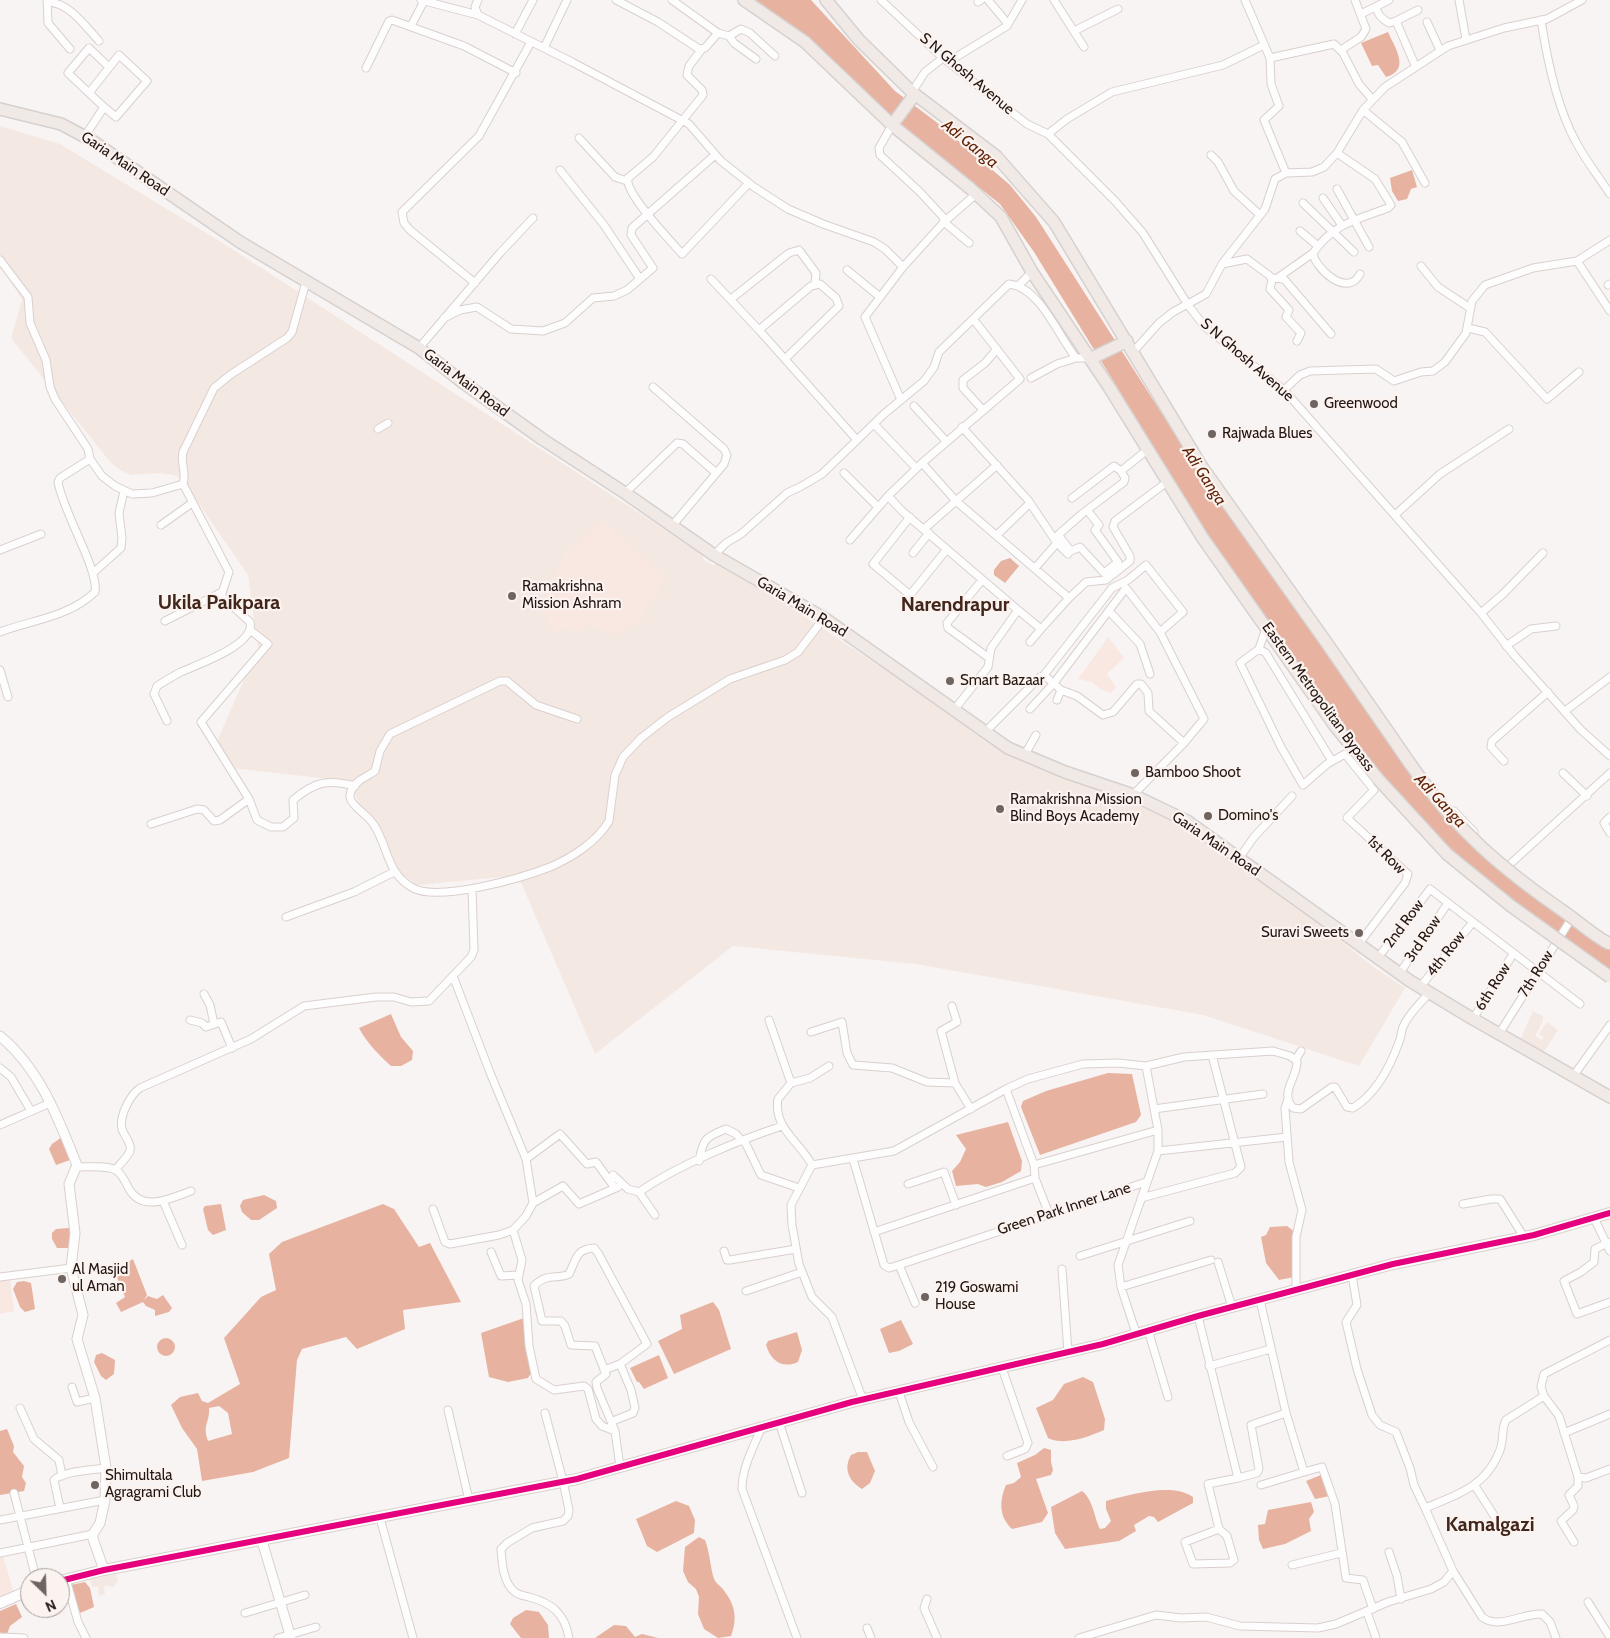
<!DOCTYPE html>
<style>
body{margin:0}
#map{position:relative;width:1610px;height:1638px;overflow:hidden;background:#f8f4f3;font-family:Cabin,sans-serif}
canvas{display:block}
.north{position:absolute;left:20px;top:1568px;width:50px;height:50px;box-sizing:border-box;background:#fbf3f0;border:1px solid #a59b97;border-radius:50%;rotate:156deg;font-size:14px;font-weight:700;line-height:20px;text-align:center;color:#241611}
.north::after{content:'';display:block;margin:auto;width:18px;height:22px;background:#6e6460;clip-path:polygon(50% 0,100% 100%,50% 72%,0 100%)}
</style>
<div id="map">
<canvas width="1610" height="1638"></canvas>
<div class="north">N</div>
</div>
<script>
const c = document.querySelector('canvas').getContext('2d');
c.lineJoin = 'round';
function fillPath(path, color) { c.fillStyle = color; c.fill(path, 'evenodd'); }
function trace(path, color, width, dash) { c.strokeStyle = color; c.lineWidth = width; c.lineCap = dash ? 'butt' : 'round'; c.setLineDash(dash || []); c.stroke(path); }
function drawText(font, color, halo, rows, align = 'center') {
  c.font = font + ' Cabin,sans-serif'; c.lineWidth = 4.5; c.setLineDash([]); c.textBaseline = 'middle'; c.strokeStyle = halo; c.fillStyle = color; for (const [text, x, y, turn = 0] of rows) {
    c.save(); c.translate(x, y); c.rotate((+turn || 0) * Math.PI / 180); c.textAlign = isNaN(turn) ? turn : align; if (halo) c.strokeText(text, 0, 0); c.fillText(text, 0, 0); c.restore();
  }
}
fillPath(new Path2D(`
 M0 126 60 144 226 245 701 553 704 560 713 565 722 563 757 585 976 730 1195 832 1281 894 1375 968 1405 988 1359 1066 1203 1015 916 964 733 946 595 1054 519 878 523 875 417 885 399 872 347 781 231 768 217 741 258 648 248 575 181 478 173 475 160 473 131 475 120 470 111 463 11 338 22 299 0 266Z
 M1533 1011 1543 1016V1021L1535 1036 1542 1040 1543 1037 1539 1034 1547 1022 1558 1030 1543 1053 1520 1040Z
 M116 1574 118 1580 114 1587 104 1586 105 1594 99 1596 98 1586 92 1587 90 1580Z`), '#f4e8e3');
fillPath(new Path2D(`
 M601 518 612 530 667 576C661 581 661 586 658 594 655 602 648 600 644 617 618 635 620 640 589 626L583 633 568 628 553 632 541 610V603L563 555Z
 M1108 637 1124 658 1107 674 1116 687 1111 693 1100 689 1092 682 1078 679Z
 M10 1280 14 1311 0 1314V1281Z
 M3 1556 14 1593 0 1600V1557Z`), '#f9e7e1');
fillPath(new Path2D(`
 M754 0H811L895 91 935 121 1010 185 1036 217 1191 459 1411 772 1467 840 1507 876 1610 949V969L1509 897 1448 848 1379 776 1213 543 1034 252 1000 204 893 119 803 34Z
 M1388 32C1395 48 1411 70 1386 77L1378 65 1372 66 1361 43Z
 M1412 170 1417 187 1411 189 1407 199 1398 201 1392 191 1390 178Z
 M1010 558 1019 566 1005 583 994 575V570L1001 561Z
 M391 1014 401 1037 413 1051 412 1060 401 1066H391C379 1055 366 1042 359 1028Z
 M1108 1073 1132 1074 1141 1115 1136 1122 1040 1155 1021 1107 1023 1101 1046 1091Z
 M1008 1122 1022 1161 1021 1171 1002 1182 986 1187 978 1184 956 1186 952 1171 960 1162 966 1149 956 1135Z
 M62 1137 71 1157 70 1160 56 1165 49 1149 52 1144Z
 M264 1195 276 1201 277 1208 259 1220H251L242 1212 240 1206 243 1200Z
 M221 1204 226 1230 213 1235 208 1230 203 1209 205 1206Z
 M383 1204 394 1209 419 1247 430 1243 461 1302 403 1310 405 1329 357 1349 346 1337 302 1349 297 1360 289 1458 253 1472 202 1481 197 1449 182 1428 171 1405 180 1397 198 1393 202 1401 208 1403 240 1384 224 1338 261 1297 276 1290 269 1254 282 1242ZM219 1406 228 1413 232 1434 208 1441C202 1424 210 1423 209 1408Z
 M1287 1226 1295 1232 1294 1277 1279 1280 1266 1263 1261 1237 1266 1235 1270 1227Z
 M69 1228 71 1244 68 1248H57L52 1239V1233L56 1229Z
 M133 1259 147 1295 144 1300 148 1296 157 1299 163 1295 172 1308 169 1312 155 1316V1310L146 1306 143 1302 121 1312 116 1303 125 1297 114 1270Z
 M24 1281 31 1283 35 1309 25 1312 20 1307 13 1289 17 1282Z
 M713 1302 719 1310 731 1349 674 1374 658 1341 682 1329 680 1315Z
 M524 1318 526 1351 533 1370 528 1378 508 1382 489 1377 481 1333Z
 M901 1320 913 1344 899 1351 889 1353 880 1329Z
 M797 1332 802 1350 798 1362C782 1369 771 1361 766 1345L768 1341Z
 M157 1347a9 9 0 1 1 18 0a9 9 0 1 1-18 0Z
 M102 1353 115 1360 114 1374 106 1380 101 1376 94 1362 96 1355Z
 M659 1355 668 1378 644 1389 639 1382H637L630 1368Z
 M1083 1377 1093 1382 1105 1419 1104 1430C1088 1437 1065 1446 1048 1438L1036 1408 1053 1400 1064 1384Z
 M7 1429 14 1446 13 1452 24 1466 22 1477 26 1483 24 1491 0 1495V1431Z
 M1044 1448 1051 1450V1462L1053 1470 1051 1475 1036 1479 1048 1513 1042 1522 1012 1529C999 1517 999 1501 1006 1485L1014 1483 1021 1477 1017 1463 1035 1455Z
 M858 1452H867L875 1471 870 1483 862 1489C849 1481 843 1469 851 1455Z
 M1321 1475 1330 1496 1315 1499 1306 1481Z
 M1082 1491C1093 1499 1094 1517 1100 1529L1105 1528 1111 1521 1106 1509V1501C1130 1495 1171 1482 1193 1497V1503L1158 1522 1154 1517 1149 1516 1134 1525 1136 1531 1119 1541 1065 1549 1055 1533 1051 1507Z
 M676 1501 689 1506 695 1520 694 1533 657 1552 647 1546 636 1519Z
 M1311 1502 1314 1512 1309 1519 1311 1531 1285 1544 1263 1549 1259 1540 1258 1525 1265 1524 1268 1510Z
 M699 1537 705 1540C710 1553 710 1566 714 1579 716 1583 719 1585 722 1588 735 1604 738 1617 731 1636L718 1638 704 1629 698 1614 699 1597 696 1589 688 1582 683 1571 685 1547Z
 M85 1582 90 1588 94 1607 80 1613 70 1585Z
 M16 1604 22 1617 10 1626 7 1634 0 1635V1611Z
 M526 1610 539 1612 548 1625 549 1638H521L510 1624 513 1618Z
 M614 1625 626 1626 635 1637 642 1634 658 1638H595Z`), '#e7b2a0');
const minor = new Path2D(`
 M47 0 48 23 70 49
 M421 0 478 15
 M478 0 475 7 478 15 572 62 689 124 721 161 754 187 788 209 823 224 874 242 885 249 903 267
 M616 0 658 22 699 49 705 48 718 33 729 36 741 29 750 33 775 56
 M672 0 718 33
 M881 0 943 58 1027 124 1048 134 1115 201 1143 233 1188 305 1205 327 1284 390 1481 613 1514 655 1581 730 1610 756
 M988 0 1008 24
 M1054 0 1084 47
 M1245 0 1270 58
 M1459 0 1466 39
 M48 2C70 3 85 26 99 41
 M978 2 981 0
 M1376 7C1378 15 1381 18 1389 23L1396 21 1415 65
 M1361 14 1389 0
 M1541 20C1547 59 1557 108 1576 142 1586 161 1599 177 1610 194
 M1396 21 1418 10
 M1427 22 1440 50
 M411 26 424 1
 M1074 31 1118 9
 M515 34 533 0
 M729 36 734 43 756 59
 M544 48 567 0
 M702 49 689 66 687 75 702 90 703 95 653 157 628 178C624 193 671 241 682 254L749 183
 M1341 50 1361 37 1366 29 1355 0
 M948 62 1007 26 1022 0
 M366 68 389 21 392 20 464 46 516 73
 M912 92 925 72 943 58
 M89 93 104 107
 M1363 110 1402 142 1425 183
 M892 125 879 148 880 155 920 192 943 217 944 222 903 267 865 317 901 400
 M1048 134 1067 119 1112 92 1223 65 1264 45
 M85 136 104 107 116 117 147 81 119 55 89 93 68 73 89 48 109 67
 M579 138 615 177 627 181
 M1337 153 1375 179 1391 205 1388 208C1356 220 1334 223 1313 253 1314 267 1347 299 1360 274
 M1211 155 1218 162 1234 191 1260 215
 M560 170 604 225 640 279
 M1286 173 1264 120 1279 106 1271 84 1270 58 1334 44 1343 53 1359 84 1372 99
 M1337 189 1369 247
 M1323 198 1341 224
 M1303 203 1354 252
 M1300 231 1318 246
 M969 243 944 222 976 194
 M0 260 28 297 30 323 46 360 50 387 55 399 88 449 90 459 102 476 115 486 132 494 152 493 183 484 229 572 221 596 250 622C256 645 196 665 181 672 173 676 165 681 157 686L154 694 167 721
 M1577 261 1610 311
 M1222 264 1247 259 1270 276 1272 280 1270 289 1289 310 1286 317 1301 333 1297 341
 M1421 266 1438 287 1470 308
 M847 270 880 297
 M1279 277 1313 253
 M1272 278 1284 279 1331 334
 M711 279 759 330
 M475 283 410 230 404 223 402 212 479 136 531 42
 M1019 285 1032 272
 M1608 285 1610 284
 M731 299 789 253 799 250 816 273 815 283
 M444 318 460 310 477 307 511 329 543 331 565 323 593 298 614 296 627 290 653 268 631 235 632 228 715 155
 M1468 328 1485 332 1547 399 1579 372
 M419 348 500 253 533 218
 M1133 352 1159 323 1173 312 1206 294 1222 264 1265 209 1275 179 1286 173 1312 172 1324 167 1337 153 1363 110 1385 87 1448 46 1504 28 1547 19 1582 0
 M785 359 839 306 836 298 820 284 811 286 759 330 857 440
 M1031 378 1057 364 1076 358
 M653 387 724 449 727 455 724 464 672 526
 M1284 390 1300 375 1310 371 1376 369 1394 381 1421 372 1433 371 1445 362 1466 333 1472 301 1485 285 1533 268 1577 261 1610 240
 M914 406 946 441
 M983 410 963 388V380L985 363 997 349
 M874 424 916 468
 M962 427 1028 500 1057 543
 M378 429 388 423
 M922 463 1020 379 974 320
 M844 473 878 507
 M183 484C187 472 180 463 183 452L214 388 230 375 287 338 292 332 306 282
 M625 493 677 443 683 444 715 472
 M1072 498 1114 466 1121 471
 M1083 513 1058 535 1071 551 1080 547 1104 573 1118 562 1095 530 1099 525 1087 510 1124 482 1125 478 1121 471 1147 450
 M1395 515 1440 474 1509 429
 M910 517 873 564 910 595 947 549
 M161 525 192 503
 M924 529 997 465
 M997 535 1030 503
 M850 540 888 496
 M0 550 41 534
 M913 553 929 533
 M714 555 726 543 741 534 787 493 800 487 822 474 884 414 924 381 934 367 939 352 1009 284C1040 287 1058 336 1076 358H1089
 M1035 568 1057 543 1068 554
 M93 573 121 548 122 538 119 513 124 491
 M982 580 947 623 948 628 989 658
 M1069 598 1086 582 1106 580 1130 561V556L1113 527 1115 521 1167 482
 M1109 611 1140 644 1150 674
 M1481 613 1503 594 1543 553
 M165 621 220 593
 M250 630 268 644 201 722 249 799 257 820 271 827H283L294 818 293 800C316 781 328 779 355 786
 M0 632C32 620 69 617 95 592 99 570 63 512 58 482L60 478 90 459
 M1030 642 1041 629
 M1506 646 1531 629 1556 626
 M1259 649 1266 628
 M0 670 8 697
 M1057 700 1061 690 1044 675 1112 588 1128 580 1146 565 1183 612 1160 632 1204 719 1184 743 1149 711 1148 693 1141 684H1137L1113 712 1103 715 1077 696 1061 690
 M1030 709 1054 683 1126 588 1160 632
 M954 710 988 667 991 648 1018 610 902 511 888 496 922 463 956 501 1069 598 1041 629 1018 610
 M1565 711 1610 677
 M577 719 536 705 507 681H500L390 734 380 751 375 771C370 775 364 777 359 781 335 802 365 809 374 825 389 848 386 873 413 888 439 902 522 878 550 867 571 858 597 842 609 821L615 775 623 757 641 738 668 717 730 679 785 660 798 652 824 618
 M985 732 1040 677
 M1024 756 1036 735
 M1332 761 1266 653 1259 649 1240 663 1281 747 1303 785 1327 764 1345 754 1374 790 1347 818 1408 874 1405 883 1358 945
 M1504 761 1491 747 1492 741 1548 692
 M1563 773 1587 796
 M1133 795 1184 743
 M1454 811 1474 832
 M1610 817 1604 823 1610 833
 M151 824 197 809 204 810 214 821 220 820 249 799
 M1240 857 1254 837 1292 796
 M1508 866 1610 773
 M286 917 354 892 394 872
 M1377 959 1430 889 1580 1004
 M1399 974 1448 903
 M1420 987 1473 922
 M204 994 210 1005 214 1024
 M952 1006 957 1022 941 1031 955 1083
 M1473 1019 1513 954
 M190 1020 202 1023 206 1027 221 1022 232 1048
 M769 1020 791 1083 778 1099C773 1128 800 1142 812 1165
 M811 1032 842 1022 847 1053 853 1065 892 1068 927 1082 955 1083 971 1109
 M1499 1034 1573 916
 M1296 1059 1301 1051
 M0 1068 11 1077 31 1111
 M1574 1075 1610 1025
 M791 1083 810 1078 829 1066
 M1006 1089 1034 1165
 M1288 1099 1285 1108 1289 1162 1302 1210 1296 1237V1290
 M1154 1109 1263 1094
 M0 1125 50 1103
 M744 1140 761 1175 799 1188
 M1158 1151 1287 1137
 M526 1159 560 1134 587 1164 596 1162 615 1188
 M853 1159 884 1265 889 1268 899 1265
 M699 1161C703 1139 705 1137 726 1129L736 1134 742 1141
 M77 1167C88 1167 106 1165 116 1170 122 1174 126 1183 129 1189 143 1213 171 1198 191 1191
 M115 1170C120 1164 127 1158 130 1151 132 1143 124 1136 122 1129 119 1116 130 1095 140 1088L251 1039 304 1006 376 997H394L411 1002 429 1001 471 957 474 950 472 889
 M613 1175 628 1189 639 1192C678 1165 737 1141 782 1126
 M908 1184 944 1172 956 1205
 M639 1192 655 1215
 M1141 1198 1235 1173 1241 1167 1212 1055
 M163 1201 182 1245
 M533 1203 563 1186 579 1204 618 1187
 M1463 1204 1491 1199H1500L1524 1237
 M433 1209 445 1242 450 1244 499 1235 513 1230 526 1216 533 1203 526 1159 491 1075 453 976
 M1049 1214 1035 1178 1034 1165 1158 1130
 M1594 1218 1610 1251
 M513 1230 522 1260 518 1280 526 1304 529 1346 536 1379 554 1390 584 1386 588 1389 596 1419 602 1426 615 1431 620 1467
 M874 1232 1035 1178
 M1610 1242 1595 1249 1594 1262 1581 1272 1564 1281 1577 1314 1610 1302
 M724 1251 727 1260H730L796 1249
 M491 1252 501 1276 518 1275
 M1080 1256 1190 1221
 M1218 1262 1232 1307
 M1062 1269 1068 1352
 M1352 1275 1357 1305 1346 1322 1357 1369 1372 1415 1380 1425 1396 1432 1410 1468 1414 1485 1425 1508C1457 1495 1487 1486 1500 1450 1504 1440 1501 1429 1506 1420L1544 1396 1541 1387 1544 1374 1610 1340
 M0 1277 71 1268
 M1121 1287 1211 1260
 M746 1291 802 1272
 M1260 1300 1286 1413 1304 1472 1322 1467 1335 1504 1346 1578 1363 1580 1373 1609
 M915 1303 899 1265 1146 1182
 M1198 1316 1238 1478 1208 1484 1219 1529 1227 1536 1234 1560 1230 1563 1193 1564 1185 1542 1219 1529
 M1148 1330 1168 1397
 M1136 1333 1121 1287 1118 1265 1158 1151V1130L1146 1066
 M1209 1366 1271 1349
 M1002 1368 1028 1443 1025 1449 1007 1456
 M604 1370 620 1364
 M72 1387 77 1402 95 1398
 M899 1392 909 1422 933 1467
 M1544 1396 1559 1416 1578 1477 1586 1478 1610 1469
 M863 1400 832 1317 812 1297 799 1264 792 1225 791 1205 812 1165 894 1151 1006 1089 1028 1079 1083 1064 1118 1063 1146 1066 1184 1057 1273 1051 1290 1056 1297 1061C1298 1077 1279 1092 1293 1108L1301 1109 1332 1087H1335L1347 1107 1353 1108C1376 1094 1390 1067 1399 1042 1401 1038 1401 1032 1403 1027 1408 1014 1420 1004 1429 993
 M20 1408 34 1439 59 1460 62 1476
 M448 1410 469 1500
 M545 1413 563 1481 569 1510 568 1516 563 1521 532 1528 507 1543 501 1549C502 1563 503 1583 515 1592 518 1595 525 1596 529 1597 552 1603 565 1614 569 1638
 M613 1421 633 1413 635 1408 631 1390 620 1364 647 1344 598 1253 594 1248C575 1249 576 1261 569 1274 558 1280 547 1272 534 1286L542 1321H561L565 1326 571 1345 595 1346 606 1374 596 1382 597 1388 615 1431
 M779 1422 802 1493
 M761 1429C753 1448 742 1468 742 1489L797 1638
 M1564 1433 1610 1414
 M1238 1478 1257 1473 1259 1469 1251 1425 1286 1413
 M1261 1485 1304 1472
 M1475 1486 1495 1517
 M14 1493 36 1578
 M60 1508 54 1480C62 1471 93 1470 106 1468
 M380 1518 413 1638
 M0 1520 105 1500
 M1574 1542 1561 1521 1573 1510 1574 1506 1569 1495 1578 1486V1477
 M1389 1552 1397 1576 1401 1599
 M0 1553 93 1534
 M1292 1565 1341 1553
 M1453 1571 1482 1617C1499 1630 1522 1613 1542 1614L1550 1622 1556 1638
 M66 1579 78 1622 86 1638
 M927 1599 924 1608 937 1638
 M1588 1602 1610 1637
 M1367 1612 1376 1638
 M245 1613 305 1595
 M867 1628 871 1638
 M0 1637 24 1638
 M278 1638 316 1627
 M1079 1638 1156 1615 1181 1618 1206 1617 1240 1626 1318 1628 1336 1624 1388 1602 1431 1589 1444 1582 1453 1571 1425 1508`);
const tertiary = new Path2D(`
 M0 1036C40 1069 58 1118 77 1165L69 1184 75 1233 71 1268 83 1315 77 1339 95 1398 106 1468 105 1500 100 1523 93 1534V1539L104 1570
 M262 1541 291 1638`);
const secondary = new Path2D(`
 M60 1581 104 1570 577 1479 852 1402 1103 1344 1198 1316 1393 1264 1534 1235 1610 1213
 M0 1603 30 1590`);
const primary = new Path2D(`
 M744 0 805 42 892 125 971 189 1001 217 1032 272 1109 387 1202 537 1335 726 1378 779
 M826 0 859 40 912 92 996 156 1054 222 1202 467 1326 642 1411 765
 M0 109 61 124 91 140 240 242 419 348 461 381 542 439 625 493 714 555 824 618 1008 748 1065 772 1133 795 1187 821 1410 981 1473 1019 1610 1097
 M892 125 915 94
 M1090 359 1127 341`);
trace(minor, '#d9d0cd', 9);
trace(tertiary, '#d9d0cd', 11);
trace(secondary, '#d9d0cd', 12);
trace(primary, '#d5d1d0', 14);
trace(minor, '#fefdfd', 7);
trace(tertiary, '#fefdfd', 9);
trace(secondary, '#fefdfd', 10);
trace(primary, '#f0e9e5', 11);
const primaryBridge = new Path2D(`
 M1411 765C1455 829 1502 869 1566 913 1580 923 1594 936 1610 944
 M1378 779 1447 854 1511 906 1610 977`);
trace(primaryBridge, '#d5d1d0', 14, []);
trace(primaryBridge, '#f0e9e5', 11);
trace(new Path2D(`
 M60 1581 104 1570 577 1479 852 1402 1103 1344 1198 1316 1393 1264 1534 1235 1610 1213`), '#e5007d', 6);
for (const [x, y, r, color] of [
 [1314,404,5,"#6e6460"],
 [1212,434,5,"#6e6460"],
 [512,596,5,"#6e6460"],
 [950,681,5,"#6e6460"],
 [1135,773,5,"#6e6460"],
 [1000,809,5,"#6e6460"],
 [1208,816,5,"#6e6460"],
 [1359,933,5,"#6e6460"],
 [62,1279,5,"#6e6460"],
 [925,1297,5,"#6e6460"],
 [95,1485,5,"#6e6460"]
]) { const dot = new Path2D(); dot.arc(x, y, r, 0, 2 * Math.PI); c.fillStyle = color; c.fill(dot); trace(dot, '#fbf3f0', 2); }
drawText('15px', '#241611', '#fbf3f0', [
 ["S N Ghosh Avenue",967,74,40],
 ["Garia Main Road",125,164,34],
 ["S N Ghosh Avenue",1247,360,41],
 ["Garia Main Road",466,383,37],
 ["Garia Main Road",802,607,31],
 ["Eastern Metropolitan Bypass",1318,697,54],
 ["Garia Main Road",1216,844,34],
 ["1st Row",1386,855,45],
 ["2nd Row",1404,924,-53],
 ["3rd Row",1423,939,-56],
 ["4th Row",1446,954,-52],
 ["7th Row",1536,974,-58],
 ["6th Row",1493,987,-58],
 ["Green Park Inner Lane",1064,1209,-18]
]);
drawText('15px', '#241611', '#fbf3f0', [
 ["Greenwood",1324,404],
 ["Rajwada Blues",1222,434],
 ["Ramakrishna",522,587],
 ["Mission Ashram",522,604],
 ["Smart Bazaar",960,681],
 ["Bamboo Shoot",1145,773],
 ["Ramakrishna Mission",1010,800],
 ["Blind Boys Academy",1010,817],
 ["Domino's",1218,816],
 ["Suravi Sweets",1349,933,"right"],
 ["Al Masjid",72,1270],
 ["ul Aman",72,1287],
 ["219 Goswami",935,1288],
 ["House",935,1305],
 ["Shimultala",105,1476],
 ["Agragrami Club",105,1493]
], 'left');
drawText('italic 16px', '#5f1f02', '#fbf3f0', [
 ["Adi Ganga",970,144,39],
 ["Adi Ganga",1204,476,57],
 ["Adi Ganga",1440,801,47]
]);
drawText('bold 20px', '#43261b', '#fbf3f0', [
 ["Ukila Paikpara",219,603],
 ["Narendrapur",955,605],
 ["Kamalgazi",1490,1525]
]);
</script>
